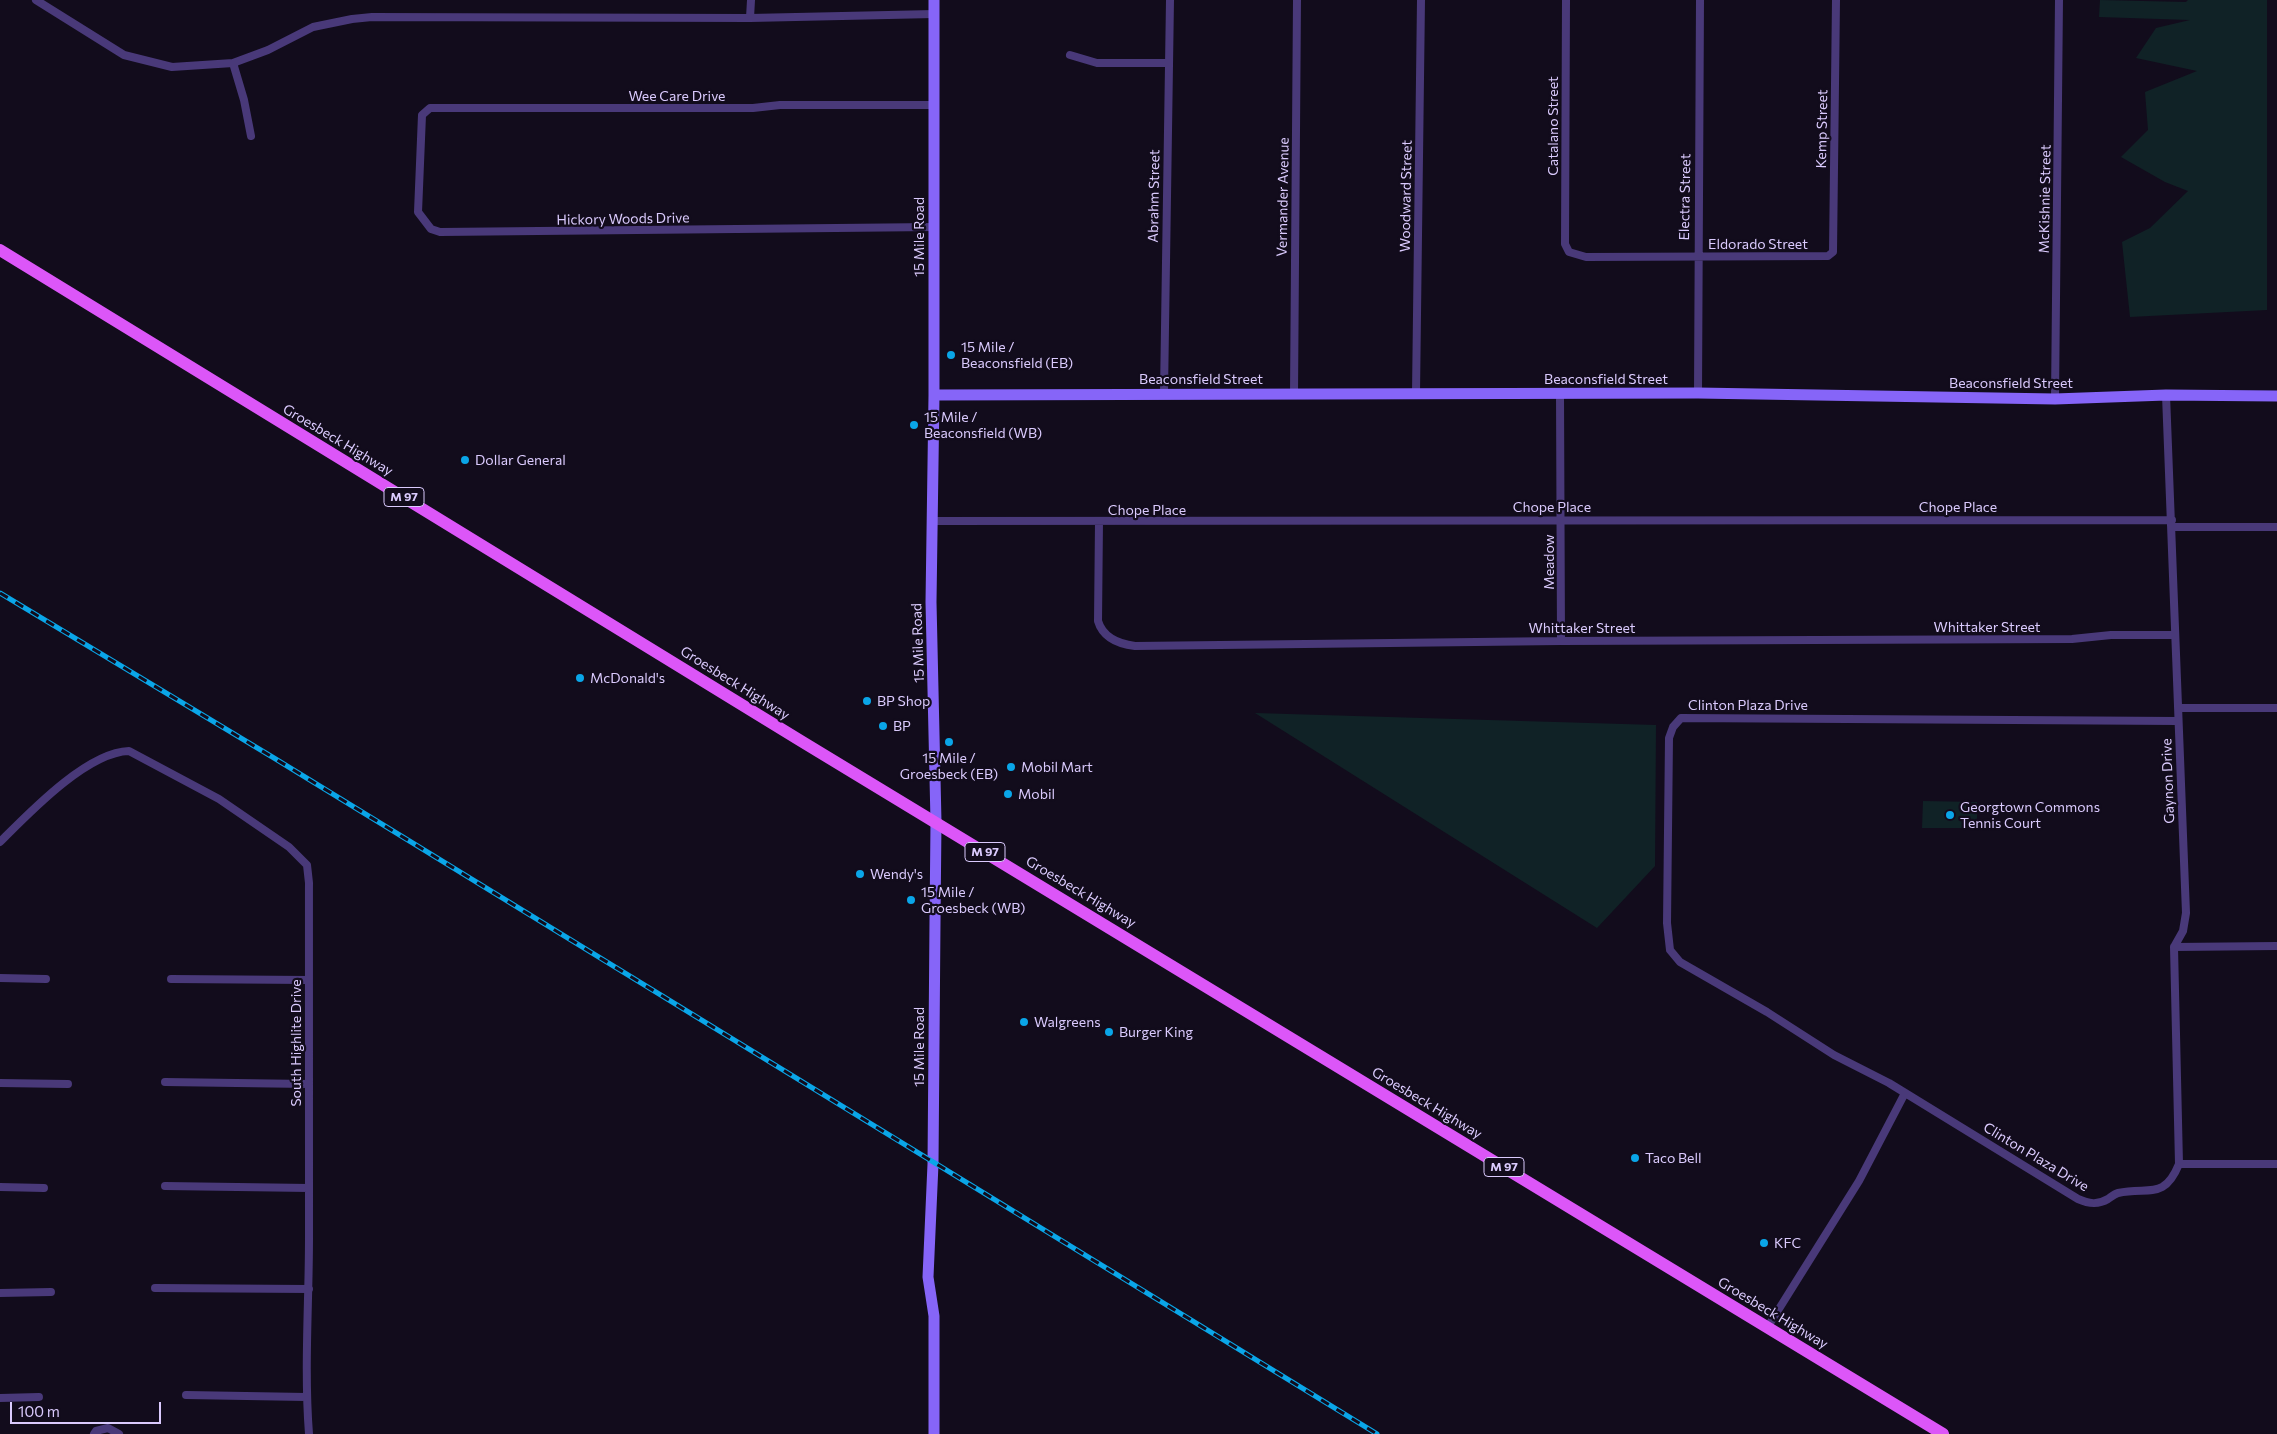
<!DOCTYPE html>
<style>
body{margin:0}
#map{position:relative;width:2277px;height:1434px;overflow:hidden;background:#120c1c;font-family:Commissioner,sans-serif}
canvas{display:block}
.scale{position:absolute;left:10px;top:1402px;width:151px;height:22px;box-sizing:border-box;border:2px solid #dacafd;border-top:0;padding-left:6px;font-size:15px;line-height:18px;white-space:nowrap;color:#dacafd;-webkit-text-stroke:4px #120c1c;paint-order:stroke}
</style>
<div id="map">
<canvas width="2277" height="1434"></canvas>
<div class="scale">100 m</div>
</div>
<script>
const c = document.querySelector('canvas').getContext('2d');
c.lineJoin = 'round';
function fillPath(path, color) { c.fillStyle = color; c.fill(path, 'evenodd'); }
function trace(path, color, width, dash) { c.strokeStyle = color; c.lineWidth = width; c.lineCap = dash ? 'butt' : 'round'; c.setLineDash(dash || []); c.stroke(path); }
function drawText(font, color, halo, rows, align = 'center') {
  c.font = font + ' Commissioner,sans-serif'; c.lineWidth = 4.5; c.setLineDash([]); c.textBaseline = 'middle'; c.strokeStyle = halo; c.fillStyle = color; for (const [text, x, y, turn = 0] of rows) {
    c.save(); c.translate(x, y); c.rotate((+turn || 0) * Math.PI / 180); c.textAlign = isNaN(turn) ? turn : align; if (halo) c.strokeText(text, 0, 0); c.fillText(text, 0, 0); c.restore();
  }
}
fillPath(new Path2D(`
 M2100 0 2186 2 2188 0H2267V310L2130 317 2122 242 2150 228 2188 191 2165 182 2121 157 2148 130 2145 92 2197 71 2136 58 2156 28 2190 20 2099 17Z
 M1255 713 1656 725 1655 866 1597 928Z
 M1923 801 1977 802V828H1922Z`), '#102226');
trace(new Path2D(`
 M36 0 124 55 172 67 233 63 268 50 313 27 352 19 372 17 750 18 934 14
 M1566 0 1565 244 1569 252 1586 257 1828 256 1833 252 1836 0
 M750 18 751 0
 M1070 55 1097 63H1169
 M233 63 244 100 251 136
 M934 227 440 232 431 229 418 212 422 115 430 108H753L780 105H935
 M1164 393 1170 0
 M1416 393 1421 0
 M1698 393 1700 0
 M1294 394 1297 0
 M1560 394 1561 641
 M2166 395 2186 913 2183 931 2174 947 2179 1164C2164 1201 2148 1186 2118 1193 2114 1194 2111 1197 2108 1199 2098 1205 2089 1204 2078 1199L1889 1083 1834 1055 1767 1012 1680 962 1670 950 1667 923 1669 738 1673 727 1681 718 2178 721
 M2055 399 2059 0
 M933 521 2172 520
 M1099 522 1098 621C1103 638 1119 644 1135 646L1561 641 2072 639 2111 635H2175
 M2173 527H2277
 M2178 708H2277
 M0 842C29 813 87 752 129 751L219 799 289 847 307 865 309 883C308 1001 309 1119 309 1238 309 1303 304 1369 309 1434
 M2174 947 2277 946
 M0 978 46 979
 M171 979 309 980
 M165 1082 308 1084
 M0 1083 68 1084
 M2179 1164H2277
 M165 1186 309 1188
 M0 1187 44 1188
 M155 1288 309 1289
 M0 1293 51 1292
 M1767 1328 1859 1181 1905 1093
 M186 1395 306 1397
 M0 1398 39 1397
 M94 1434 96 1431 108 1428 119 1434`), '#493979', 8);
trace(new Path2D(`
 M934 395 1698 393 2055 399 2166 395 2277 396
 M934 1434V1316L928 1277 933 1164 935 921 936 822 931 602 934 395V0`), '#8665f8', 11);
trace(new Path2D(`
 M0 250 801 741 1943 1434`), '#dc56f8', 12);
const rail = new Path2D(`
 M0 593 274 758 1377 1434`);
trace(rail, '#0aa6e8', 5);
trace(rail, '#120c1c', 3, [9]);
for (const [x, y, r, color] of [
 [951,355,5,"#0aa6e8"],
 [914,425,5,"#0aa6e8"],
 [465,460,5,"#0aa6e8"],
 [580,678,5,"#0aa6e8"],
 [867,701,5,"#0aa6e8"],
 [883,726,5,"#0aa6e8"],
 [949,742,5,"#0aa6e8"],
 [1011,767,5,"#0aa6e8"],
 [1008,794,5,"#0aa6e8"],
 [1950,815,5,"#0aa6e8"],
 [860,874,5,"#0aa6e8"],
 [911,900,5,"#0aa6e8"],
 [1024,1022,5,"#0aa6e8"],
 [1109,1032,5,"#0aa6e8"],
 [1635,1158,5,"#0aa6e8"],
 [1764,1243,5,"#0aa6e8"]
]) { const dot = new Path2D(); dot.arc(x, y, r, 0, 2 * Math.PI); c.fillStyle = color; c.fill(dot); trace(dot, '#120c1c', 2); }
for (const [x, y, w] of [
 [404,497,40],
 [985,852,40],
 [1504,1167,40]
]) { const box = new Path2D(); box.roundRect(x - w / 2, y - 9.5, w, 19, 4); c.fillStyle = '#120c1c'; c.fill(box); trace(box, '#dacafd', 1); }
drawText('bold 12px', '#dacafd', null, [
 ["M 97",404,497],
 ["M 97",985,852],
 ["M 97",1504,1167]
]);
drawText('14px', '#dacafd', '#120c1c', [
 ["Wee Care Drive",677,96],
 ["Catalano Street",1553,126,-90],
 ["Kemp Street",1822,129,-89],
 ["Abrahm Street",1154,196,-89],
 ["Woodward Street",1406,196,-89],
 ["Vermander Avenue",1283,197,-89],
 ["Electra Street",1685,197,-89],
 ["McKishnie Street",2045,199,-89],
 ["Hickory Woods Drive",623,219,-1],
 ["15 Mile Road",919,237,-90],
 ["Eldorado Street",1758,244],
 ["Beaconsfield Street",1201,379],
 ["Beaconsfield Street",1606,379],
 ["Beaconsfield Street",2011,383],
 ["Groesbeck Highway",338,440,31],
 ["Chope Place",1552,507],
 ["Chope Place",1958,507],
 ["Chope Place",1147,510],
 ["Meadow",1549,562,-90],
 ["Whittaker Street",1987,627],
 ["Whittaker Street",1582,628],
 ["15 Mile Road",918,643,-92],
 ["Groesbeck Highway",735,683,32],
 ["Clinton Plaza Drive",1748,705],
 ["Gaynon Drive",2168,781,-92],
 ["Groesbeck Highway",1081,892,31],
 ["South Highlite Drive",296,1043,-90],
 ["15 Mile Road",919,1047,-90],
 ["Groesbeck Highway",1427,1103,31],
 ["Clinton Plaza Drive",2036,1157,31],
 ["Groesbeck Highway",1773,1313,31]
]);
drawText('14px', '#dacafd', '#120c1c', [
 ["15 Mile /",961,347],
 ["Beaconsfield (EB)",961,363],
 ["15 Mile /",924,417],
 ["Beaconsfield (WB)",924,433],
 ["Dollar General",475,460],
 ["McDonald's",590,678],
 ["BP Shop",877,701],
 ["BP",893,726],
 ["15 Mile /",949,758,"center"],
 ["Groesbeck (EB)",949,774,"center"],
 ["Mobil Mart",1021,767],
 ["Mobil",1018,794],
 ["Georgtown Commons",1960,807],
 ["Tennis Court",1960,823],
 ["Wendy's",870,874],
 ["15 Mile /",921,892],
 ["Groesbeck (WB)",921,908],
 ["Walgreens",1034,1022],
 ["Burger King",1119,1032],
 ["Taco Bell",1645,1158],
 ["KFC",1774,1243]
], 'left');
</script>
